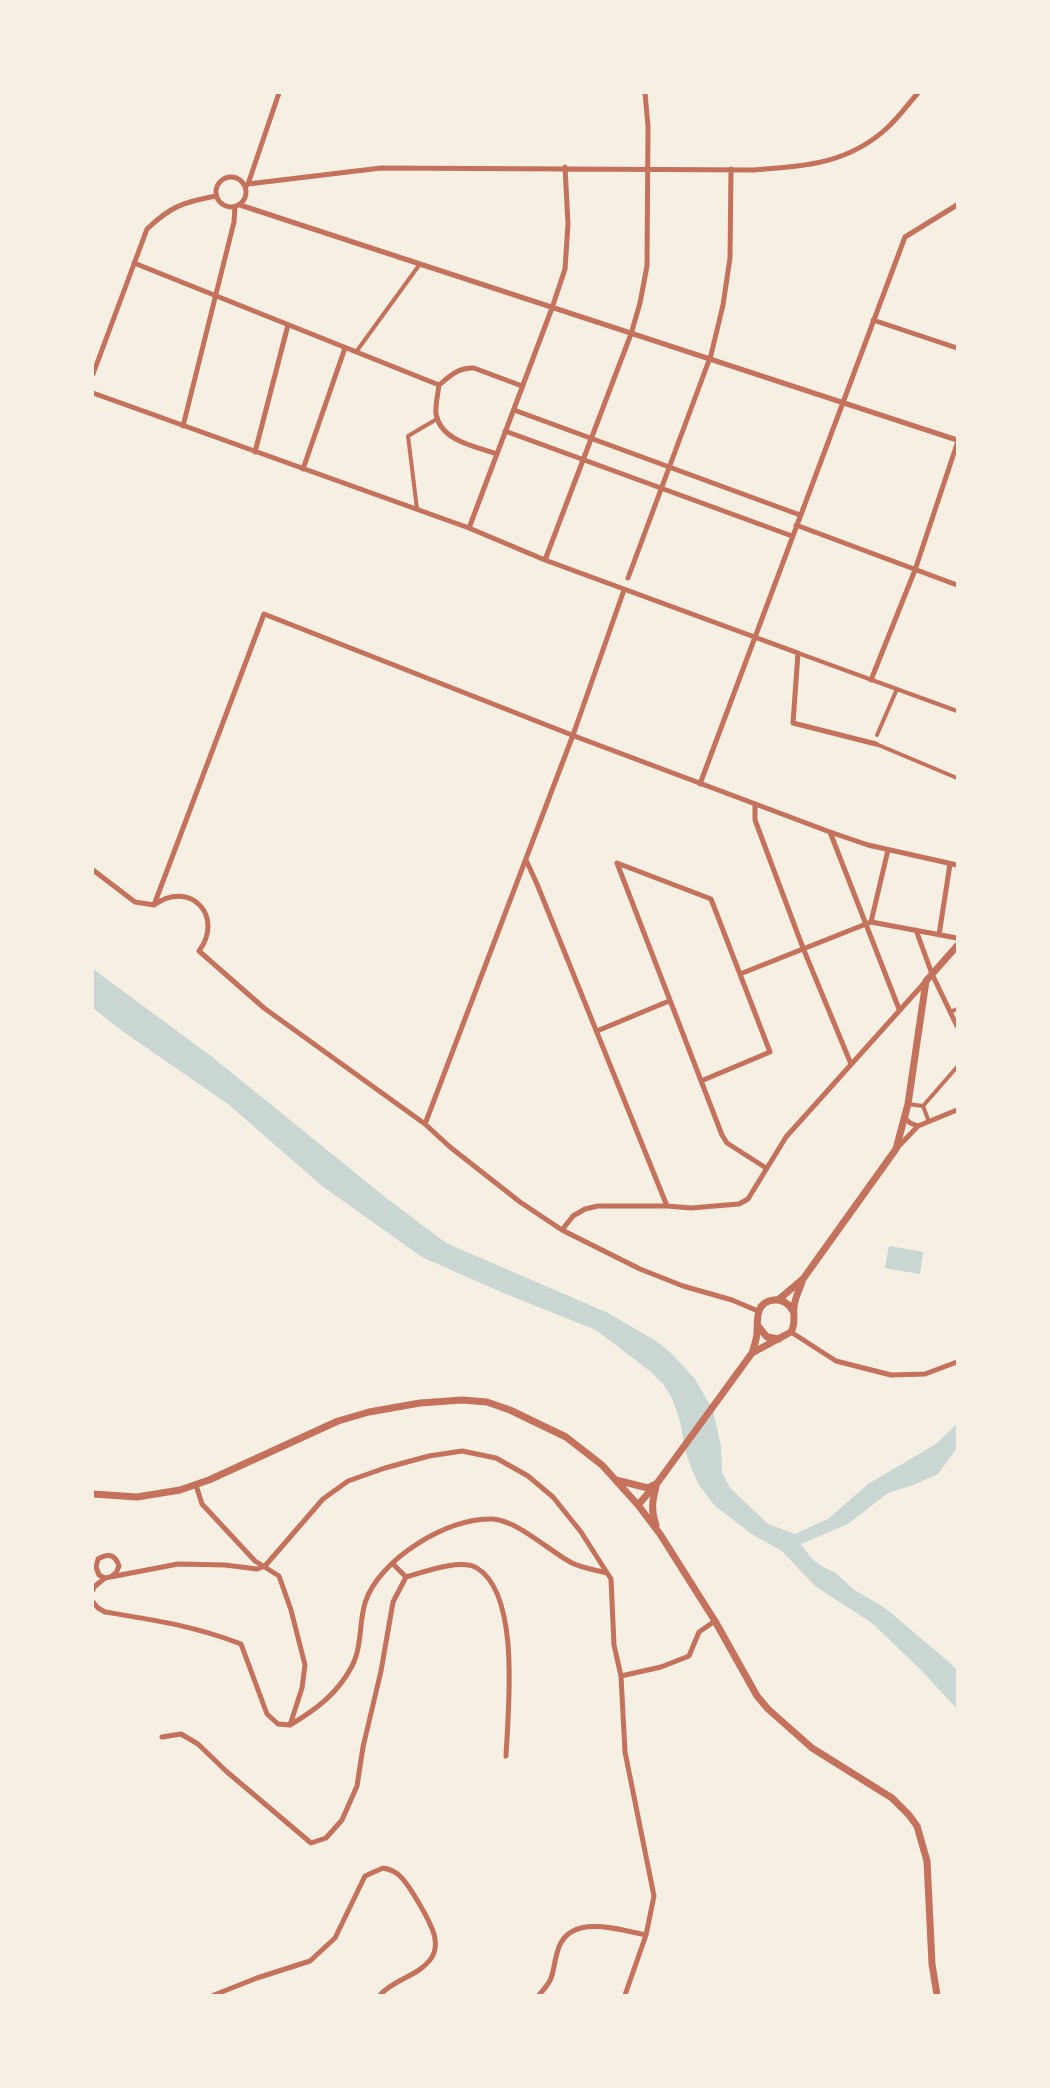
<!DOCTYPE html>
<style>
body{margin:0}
#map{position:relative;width:1050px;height:2088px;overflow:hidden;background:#f6efe4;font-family:Overpass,sans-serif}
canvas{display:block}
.frame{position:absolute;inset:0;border:94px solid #f6efe4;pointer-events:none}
</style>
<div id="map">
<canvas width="1050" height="2088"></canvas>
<div class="frame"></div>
</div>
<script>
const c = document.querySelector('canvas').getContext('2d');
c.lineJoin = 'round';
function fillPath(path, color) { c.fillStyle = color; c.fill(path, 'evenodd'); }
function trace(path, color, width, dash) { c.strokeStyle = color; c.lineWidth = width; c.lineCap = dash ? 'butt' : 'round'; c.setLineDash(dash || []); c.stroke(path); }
fillPath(new Path2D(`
 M93 969 211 1056 385 1197 446 1243 608 1313 656 1341 671 1353 695 1379 713 1410 721 1446 722 1472 730 1488 768 1524 795 1534 828 1519 868 1484 936 1444 957 1424V1448L938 1474 913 1485 888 1493 848 1524 801 1544 811 1558 823 1567 836 1573 853 1589 885 1608 950 1663 957 1670V1709L922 1671 872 1623 815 1586 782 1551 753 1535 715 1506 699 1485 692 1470 686 1453 680 1421 672 1398 663 1384 651 1372 596 1330 501 1292 422 1257 322 1186 228 1104 125 1033 93 1008Z
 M889 1246 923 1252 920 1274 885 1268Z`), '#c9d6d2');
trace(new Path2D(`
 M356 352 420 264
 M417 509 408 436 437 419
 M798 653 957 711
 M877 735 897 689
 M876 744 957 778
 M950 1012 957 1009
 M908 1104 923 1106 957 1067
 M923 1106 929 1122`), '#c5725c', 4);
trace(new Path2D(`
 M216 192a15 15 0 1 1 30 0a15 15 0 1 1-30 0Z
 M248 184 279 93
 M245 187 248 184 381 168 754 170C805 166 848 164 887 128 899 117 908 104 918 93
 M240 205 957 440
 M134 263 439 385
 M873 320 957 348
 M93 374 147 229C171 206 184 202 216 196
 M93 393 469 528 545 560 798 653 793 723 876 744
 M514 410 800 515
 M183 426 234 222 235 207
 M505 431 792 536
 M255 452 288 325
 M497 454C474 446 441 441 436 414 435 405 438 394 439 385 450 376 459 367 474 368L522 386
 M303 469 345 348
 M796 525 957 585
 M469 528 552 308 565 269 568 224 565 167
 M545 560 631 334 640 303 647 266 648 126 645 93
 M628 578 711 355 723 305 730 258 731 169
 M871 680 915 570 957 444
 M700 784 905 237 957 205
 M755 804V820L803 948 851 1064
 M830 832 899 1009
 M526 860 537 884 667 1206
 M617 863 722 1135 727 1143 766 1168
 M617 863 711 899 770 1052 701 1081
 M93 870 135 902 154 905C190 879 225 916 199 951L264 1008 425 1124 450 1147 520 1202 562 1230 640 1269 683 1286 732 1300 758 1311
 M154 905 264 614 577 737 830 832 868 845 957 865
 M871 922 888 850
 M916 930 932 974 957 1026
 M939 935 950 864
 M740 974 871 922 957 938
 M597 1031 669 1001
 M905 1118 910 1123 918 1126
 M425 1124 573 735 624 590
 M897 1148 918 1126 957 1110
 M562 1230 573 1216 585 1209 598 1206H667L691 1208 739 1204 748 1199 786 1137 926 981
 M791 1332 836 1361 891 1375 925 1374 957 1362
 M196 1485 202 1504 255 1561 279 1576 291 1610 305 1665 302 1688 290 1725
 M393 1564 406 1577C424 1572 461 1558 477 1568 521 1595 508 1711 506 1756
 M105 1578 99 1575 96 1567 98 1559C108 1553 115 1554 119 1566L116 1573 113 1575
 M93 1590 94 1587 105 1578 178 1564 225 1565 257 1569 265 1566 323 1499 348 1481 385 1468 429 1456 462 1451 496 1458 528 1476 553 1497 581 1532 611 1579 614 1645 621 1676 625 1752 654 1896 646 1935 625 1995
 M93 1602 98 1608 105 1612C154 1620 195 1626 241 1644L267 1714 278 1724 290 1725
 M621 1676 661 1667 689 1656 699 1632 715 1621
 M290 1725C317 1709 338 1693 352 1666 362 1647 359 1623 365 1603 378 1560 448 1517 492 1519 517 1520 549 1551 572 1563 582 1568 596 1570 607 1573
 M162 1737 181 1734 198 1744 226 1771 311 1843 326 1838 342 1820 357 1786 363 1747 381 1671 393 1602 406 1577
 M214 1995 257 1978 310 1961 335 1938 365 1876 383 1868C387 1869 392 1870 396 1873 407 1879 434 1927 435 1939 436 1945 435 1952 432 1957 420 1976 394 1979 380 1995
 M539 1995C556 1976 551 1975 557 1953 567 1912 616 1929 646 1935`), '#c5725c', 5);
trace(new Path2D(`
 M778 1300 803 1279 896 1149 908 1104 926 981 957 946
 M758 1326 767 1337 779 1339
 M752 1353 791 1332C796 1323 793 1317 794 1307 795 1298 799 1290 802 1282
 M616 1480 648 1488 654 1485
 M656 1487C652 1501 651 1512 656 1525
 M93 1494 137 1497 180 1490 209 1480 338 1421 369 1412 420 1403 462 1400 487 1402 510 1410 566 1437 602 1465 638 1505 660 1534 715 1621 757 1696 768 1709 812 1748 892 1798 909 1815 917 1826 927 1861 932 1964 937 1995
 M638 1505 658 1482 752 1353C754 1347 756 1341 757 1334 758 1321 754 1302 774 1300 783 1299 789 1304 793 1311`), '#c5725c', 7);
</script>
